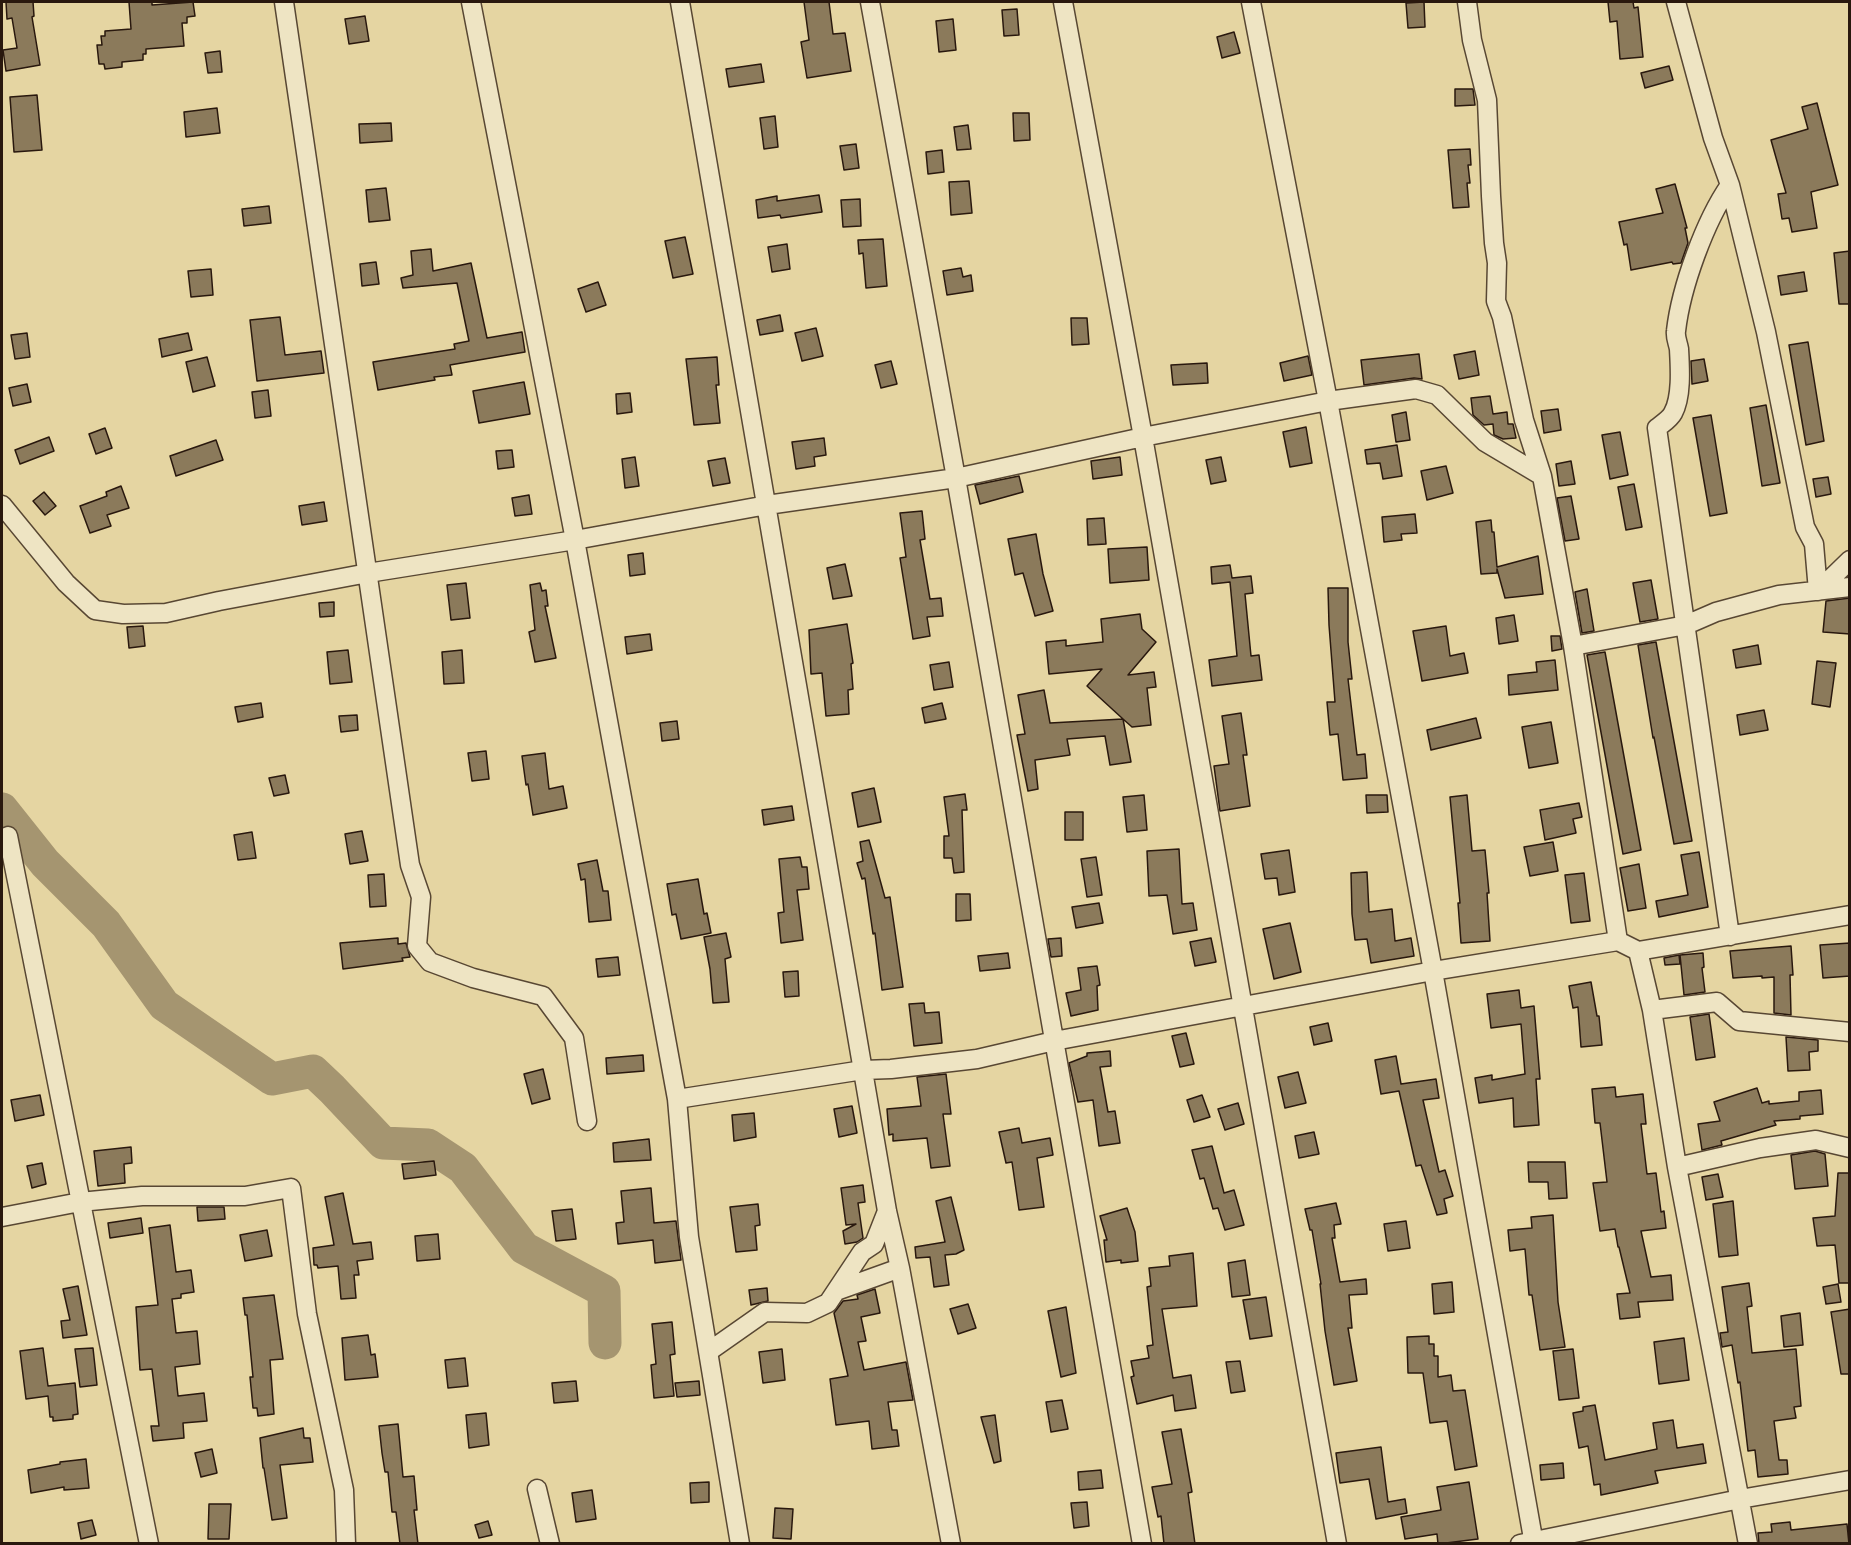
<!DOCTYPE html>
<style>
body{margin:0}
#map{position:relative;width:1851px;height:1545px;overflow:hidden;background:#e5d5a2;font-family:"IM FELL English",serif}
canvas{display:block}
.frame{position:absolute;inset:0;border:3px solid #29180e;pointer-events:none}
</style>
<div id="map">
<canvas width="1851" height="1545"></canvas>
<div class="frame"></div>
</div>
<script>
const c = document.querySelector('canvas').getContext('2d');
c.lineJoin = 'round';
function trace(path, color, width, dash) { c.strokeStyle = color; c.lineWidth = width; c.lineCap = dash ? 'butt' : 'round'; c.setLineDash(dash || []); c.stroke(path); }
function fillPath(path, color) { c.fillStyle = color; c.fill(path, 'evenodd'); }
trace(new Path2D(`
 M2 809 45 863 106 924 164 1005 272 1079 313 1071 332 1089 383 1143 428 1145 463 1168 524 1248 604 1291 605 1343`), '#a59570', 33);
const building = new Path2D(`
 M6 2H33L34 16 32 17 40 65 6 71 3 50 17 48 12 18 7 19Z
 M129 2H152V5L193 2 195 16 187 17V23H182L184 46 146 49V54H143V60L122 62V67L105 69 104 64H99L97 45H102L101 36H105V31L131 29Z
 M804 2H829L833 34 845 33 851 71 807 78 801 42 809 40Z
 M1424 2 1425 27 1408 28 1406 3Z
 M1608 2H1633L1634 8 1638 7 1643 57 1620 59 1617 21 1610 22Z
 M1017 9 1019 35 1004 36 1002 10Z
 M365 16 369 41 349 44 345 19Z
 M953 19 956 50 939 52 936 21Z
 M1234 32 1240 53 1222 58 1217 37Z
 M220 51 222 72 208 73 205 53Z
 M761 64 764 82 729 87 726 69Z
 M1669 66 1673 80 1645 88 1641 73Z
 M1455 89H1473L1475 105 1455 106Z
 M37 95 42 150 14 152 10 97Z
 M1817 103 1838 185 1811 192 1817 228 1792 232 1789 218 1782 219 1778 194 1786 193 1771 140 1808 129 1802 107Z
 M217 108 220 133 186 137 184 112Z
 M1013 113H1029L1030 140 1014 141Z
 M775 116 778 147 764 149 760 118Z
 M391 123 392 141 360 143 359 124Z
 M968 125 971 149 957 150 954 127Z
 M856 144 859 168 844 170 840 146Z
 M1470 149 1471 165H1468L1470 183H1467L1469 207 1453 208 1448 150Z
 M942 150 944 172 928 174 926 152Z
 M969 181 972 213 951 215 949 182Z
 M1675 184 1687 228H1685L1688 243 1681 263 1673 264 1672 262 1631 270 1627 244 1624 245 1619 222 1663 213 1656 189Z
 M386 188 390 220 369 222 366 190Z
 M819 195 822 212 781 218 780 215 758 218 756 200 777 196V201Z
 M860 199 861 226 843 227 841 200Z
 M269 206 271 223 244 226 242 209Z
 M685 237 693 274 673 278 665 241Z
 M883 239 887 286 866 288 863 253 859 254 858 240Z
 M787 244 790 269 772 272 768 247Z
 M431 249 433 271 471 263 487 338 522 332 525 352 450 365 452 375 434 377 435 380 378 390 373 362 455 349 454 344 469 341 457 283 403 288 401 278 413 275 411 251Z
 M1850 251V304H1839L1834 253Z
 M376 262 379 284 362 286 360 264Z
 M961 268 963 277 971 275 973 291 947 295 943 271Z
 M211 269 213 295 191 297 188 271Z
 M1804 272 1807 291 1781 295 1778 276Z
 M598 282 606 305 586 312 578 289Z
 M780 315 783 331 760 335 757 320Z
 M280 317 285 355 321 351 324 373 257 381 250 320Z
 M1071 318H1087L1089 344 1072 345Z
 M816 328 823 356 802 361 795 333Z
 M27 333 30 357 15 359 11 335Z
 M188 333 192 350 162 357 159 339Z
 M1808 342 1824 441 1806 445 1789 345Z
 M1475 351 1479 375 1459 379 1454 355Z
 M1419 354 1422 379 1414 378 1364 385 1361 360Z
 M1308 356 1312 375 1284 381 1280 363Z
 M207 357 215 386 193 392 186 362Z
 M717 357 719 385H716L720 423 694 425 686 359Z
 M1704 359 1708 381 1692 384 1691 361Z
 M891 361 897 384 881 388 875 365Z
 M1207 363 1208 383 1173 385 1171 365Z
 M524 382 530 414 479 423 473 391Z
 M27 384 31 402 13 406 9 388Z
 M268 390 271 416 255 418 252 392Z
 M630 393 632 412 617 414 616 394Z
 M1490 396 1493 414 1507 412 1508 424H1513L1516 438 1503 439 1494 435 1493 424 1484 425 1473 415 1471 398Z
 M1766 405 1780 483 1762 486 1750 408Z
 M1558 409 1561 430 1544 433 1541 411Z
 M1406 412 1410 440 1396 442 1392 415Z
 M1711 415 1727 513 1710 516 1693 418Z
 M1306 427 1312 463 1290 467 1283 432Z
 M105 428 112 448 96 454 89 434Z
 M1620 432 1628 475 1610 479 1602 435Z
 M49 437 54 451 20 464 15 450Z
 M824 438 826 455 814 457 815 466 796 469 792 442Z
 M216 440 223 460 176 476 170 456Z
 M1397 445 1402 476 1383 479 1380 463 1367 464 1365 450Z
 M512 450 514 467 498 469 496 451Z
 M635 457 639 486 625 488 622 459Z
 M1120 457 1122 475 1093 479 1091 461Z
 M1221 457 1226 481 1211 484 1206 460Z
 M725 458 730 483 713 486 708 461Z
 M1571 461 1575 484 1559 486 1556 464Z
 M1446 466 1453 493 1427 500 1421 471Z
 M1019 476 1023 492 980 504 975 485Z
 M1828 477 1831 494 1816 497 1813 479Z
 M1634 484 1642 527 1626 530 1618 487Z
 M121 486 129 508 107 515 111 526 90 533 80 506 107 496 106 492Z
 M44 492 56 506 45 515 33 501Z
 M529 495 532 514 515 516 512 498Z
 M1571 496 1579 539 1565 541 1557 498Z
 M324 502 327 521 302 525 299 506Z
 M922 511 925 539 920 540 930 599 941 598 943 616 927 617 930 636 913 639 900 558 906 557 900 513Z
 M1415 514 1417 533 1401 534 1402 540 1384 542 1382 517Z
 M1104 518 1106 544 1088 545 1087 519Z
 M1491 520 1492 532H1494L1497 567 1538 556 1543 594 1505 598 1497 569V573L1481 574 1476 522Z
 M1036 534 1043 574 1053 611 1035 616 1023 573 1015 575 1008 539Z
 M1147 547 1149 580 1110 583 1108 549Z
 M643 553 645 574 630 576 628 555Z
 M845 564 852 596 833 599 827 568Z
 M1230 565 1232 578 1251 576 1253 593 1245 594 1251 656 1259 655 1262 680 1212 686 1209 660 1237 656 1230 582 1212 584 1211 567Z
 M1651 580 1658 619 1640 622 1633 583Z
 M466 583 470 618 451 620 447 585Z
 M540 583 542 591 546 590 548 606H545L556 658 535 662 529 632 535 630 530 585Z
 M1328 588H1348V642L1352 679H1348L1357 755 1365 754 1367 778 1343 780 1338 734 1330 735 1327 702H1335L1329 625Z
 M1587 589 1594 631 1582 633 1575 592Z
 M1850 598V634L1823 632 1826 601Z
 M334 602V616L320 617 319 603Z
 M1140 614 1142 629 1156 642 1128 675 1154 672 1156 687 1147 688 1151 725 1132 727 1123 719 1131 762 1110 765 1105 736 1067 739 1070 755 1035 760 1038 789 1028 791 1017 735 1025 734 1018 695 1044 690 1050 723 1123 719 1087 686 1102 669 1049 674 1046 642 1066 640V646L1103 642 1101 619Z
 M1514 615 1518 641 1499 644 1496 618Z
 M847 624 853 663 851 664 853 689 848 690 849 714 826 716 822 673 811 674 809 630Z
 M143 626 145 646 129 648 127 627Z
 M1446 626 1450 656 1464 653 1468 673 1422 681 1413 631Z
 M650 634 652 650 627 654 625 637Z
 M1551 636H1560L1562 649 1552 651Z
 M1656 642 1692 841 1674 844 1654 737 1653 738 1638 645Z
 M1758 645 1761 664 1736 668 1733 650Z
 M348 650 352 682 330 684 327 652Z
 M462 650 464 683 444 684 442 652Z
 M1605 652 1641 850 1623 854 1587 655Z
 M1555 660 1558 690 1509 695 1508 675 1537 672 1536 662Z
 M1817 661 1836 663 1830 707 1812 704Z
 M949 662 953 687 934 690 930 665Z
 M261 703 263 717 238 722 235 707Z
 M942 703 946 719 925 723 922 708Z
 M1764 710 1768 730 1740 735 1737 715Z
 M1241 713 1247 755H1243L1250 806 1220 811 1214 766 1229 764 1222 716Z
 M357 715 358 730 341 732 339 716Z
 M1476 718 1481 738 1431 750 1427 730Z
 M677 721 679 739 662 741 660 723Z
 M1551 722 1558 763 1529 768 1522 727Z
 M486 751 489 779 472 781 468 753Z
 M545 753 549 789 563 786 567 808 533 815 528 784 526 785 522 756Z
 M285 775 289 793 274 796 269 778Z
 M874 788 881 822 858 827 852 793Z
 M965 794 967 810H962L964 872 954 873 952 858H944V836H949L944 797Z
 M1144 795 1147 830 1127 832 1123 797Z
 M1366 795H1387L1388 812 1367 813Z
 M1467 795 1472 851 1485 850 1489 893H1487L1490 941 1461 943 1458 903H1460L1450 797Z
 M1579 803 1582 817 1573 819 1576 833 1545 840 1540 810Z
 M792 806 794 820 764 825 762 810Z
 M1065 812H1083V840H1065Z
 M362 831 368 861 350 864 345 834Z
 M252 832 256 858 238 860 234 835Z
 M869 840 885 898 890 897 903 987 882 990 875 933 873 934 865 878 862 879 857 863 863 861 860 842Z
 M1553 842 1558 871 1530 876 1524 847Z
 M1179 849 1182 904 1193 903 1197 930 1173 934 1167 895 1149 896 1147 851Z
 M1289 850 1295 892 1279 895 1277 878 1265 879 1261 854Z
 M1699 852 1708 907 1659 917 1656 901 1688 895 1681 855Z
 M800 857 802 867H807L809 889 797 890 803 940 781 943 778 913 784 912 779 859Z
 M1096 857 1102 895 1087 897 1081 859Z
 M597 860 603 891H608L611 920 589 922 585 879 581 880 578 864Z
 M1639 864 1646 908 1628 911 1620 868Z
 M1367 872 1369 912 1392 909 1395 941 1411 938 1414 956 1371 963 1367 939 1355 940 1352 914 1351 873Z
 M1584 873 1590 921 1571 923 1565 875Z
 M384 874 386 906 370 907 368 875Z
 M698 879 704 914 707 913 711 933 681 939 676 914 672 915 667 884Z
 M956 894H970L971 920 956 921Z
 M1099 903 1103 923 1076 928 1072 907Z
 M1290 923 1301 972 1274 979 1263 929Z
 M726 933 731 957 725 959 729 1002 713 1003 710 969 704 937Z
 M398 938V944L406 943 410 957 402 958 403 961 343 969 340 943Z
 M1061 938 1062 956 1051 957 1048 939Z
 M1211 938 1216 962 1195 966 1190 942Z
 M1850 943V976L1823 978 1820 945Z
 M1791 946 1793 975H1790L1791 1015 1774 1013V977L1762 978V976L1733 978 1730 951Z
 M1008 953 1010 968 980 971 978 956Z
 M1703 953 1704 967 1702 968 1705 992 1684 995 1680 955Z
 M1679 955 1680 964 1665 965 1664 958Z
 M618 957 620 975 598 977 596 959Z
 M1097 966 1100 985 1097 986 1098 1010 1071 1016 1066 993 1081 990 1078 968Z
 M798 971 799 996 785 997 783 972Z
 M1591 982 1597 1016H1599L1602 1045 1581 1047 1578 1007 1573 1008 1569 986Z
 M1519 990 1521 1008 1534 1006 1540 1079H1536L1539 1125 1514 1127 1513 1098 1479 1103 1475 1078 1492 1075V1080L1525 1074 1521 1024 1491 1028 1487 994Z
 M924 1003 925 1013 939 1012 942 1043 914 1046 909 1004Z
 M1709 1014 1715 1057 1696 1060 1690 1017Z
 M1328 1023 1332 1041 1314 1045 1310 1027Z
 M1186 1033 1194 1064 1180 1067 1172 1036Z
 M1786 1037 1818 1040V1051L1809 1052 1810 1070 1788 1071Z
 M1110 1051 1111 1066 1100 1067 1108 1112 1115 1111 1120 1143 1099 1146 1093 1100 1078 1102 1069 1063 1087 1056V1053Z
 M643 1055 644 1071 607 1074 606 1058Z
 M1396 1056 1401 1084 1436 1079 1439 1098 1423 1100 1439 1172 1445 1170 1453 1196 1444 1199 1447 1213 1437 1215 1421 1165 1416 1166 1399 1091 1381 1094 1375 1060Z
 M543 1069 550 1099 532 1104 524 1074Z
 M1298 1072 1306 1103 1285 1108 1278 1077Z
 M946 1074 951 1114H943L950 1166 931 1168 927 1138 893 1141V1134L889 1135 887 1109 921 1106 917 1077Z
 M1615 1087 1616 1097 1643 1094 1646 1124H1641L1647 1174 1656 1173 1661 1212 1664 1211 1666 1228 1641 1231 1651 1277 1671 1275 1673 1300 1638 1302 1640 1317 1620 1319 1617 1294 1630 1293 1619 1247H1618L1615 1229 1600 1231 1593 1183 1607 1182 1600 1123H1595L1592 1089Z
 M1757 1088 1762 1103 1769 1101V1104L1799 1101V1092L1821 1090 1823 1114 1800 1116V1119L1774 1121 1776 1125 1721 1141 1722 1145 1702 1150 1698 1124 1720 1121 1714 1102Z
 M40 1095 44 1115 15 1121 11 1100Z
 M1202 1095 1210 1117 1194 1122 1187 1100Z
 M1238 1103 1244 1124 1225 1130 1218 1109Z
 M852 1106 857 1133 839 1137 834 1109Z
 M754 1113 756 1137 734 1141 732 1115Z
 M1019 1128 1022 1143 1050 1138 1053 1155 1037 1158 1044 1207 1019 1210 1012 1162 1006 1163 999 1132Z
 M1314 1132 1319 1154 1299 1158 1295 1136Z
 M649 1139 651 1160 614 1162 613 1143Z
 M1212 1146 1224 1193 1234 1190 1244 1225 1225 1230 1218 1208 1213 1209 1204 1178 1200 1179 1192 1150Z
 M131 1147 132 1163 124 1164 125 1183 98 1186 94 1151Z
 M1815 1151 1825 1154 1828 1186 1795 1189 1791 1155Z
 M434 1161 436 1175 404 1179 402 1164Z
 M1528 1162H1565L1567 1198 1549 1199 1548 1182H1529Z
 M42 1163 46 1184 32 1188 27 1166Z
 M1838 1173H1850V1283H1839L1835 1245 1817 1246 1813 1218 1835 1216Z
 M1718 1174 1723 1197 1706 1200 1702 1177Z
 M863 1185 865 1202 858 1203 863 1238 857 1242 845 1244 843 1231 856 1224 846 1225 841 1188Z
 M651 1188 654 1223 676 1221 681 1260 655 1263 653 1240 618 1244 616 1223 624 1222 621 1191Z
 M343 1193 353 1244 371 1242 373 1259 357 1261 359 1275H354L356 1298 341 1299 338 1266 318 1268 317 1265H314L313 1248 334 1245 325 1197Z
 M951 1197 964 1250 956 1254 945 1255 949 1285 934 1287 930 1257 916 1258 915 1247 945 1242 936 1201Z
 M1733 1201 1738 1255 1719 1257 1713 1204Z
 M1336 1203 1341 1224 1334 1225 1335 1238H1332L1340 1282 1366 1279 1367 1294 1349 1295 1352 1328H1348L1357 1381 1334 1385 1325 1331 1320 1284H1321L1312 1230H1310L1305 1209Z
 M758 1204 760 1225 755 1226 757 1250 736 1252 730 1207Z
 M197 1207H224L225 1219 198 1221Z
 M1127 1208 1135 1232 1138 1261 1121 1263V1260L1106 1262 1104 1240H1107L1100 1216Z
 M572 1209 576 1239 556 1241 552 1211Z
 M1553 1215 1558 1302 1565 1347 1540 1350 1532 1295H1529L1525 1249 1510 1251 1508 1230 1532 1228 1531 1217Z
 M141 1218 143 1233 110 1238 108 1223Z
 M1406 1221 1410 1248 1388 1251 1384 1224Z
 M170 1225 176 1272 191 1270 194 1292 181 1294V1298L172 1299 176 1333 197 1331 200 1364 175 1367 178 1396 204 1393 207 1421 183 1423 184 1438 153 1441 151 1426H159L152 1369 140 1370 136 1307 158 1305 149 1228Z
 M267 1230 272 1256 245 1261 240 1235Z
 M438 1234 440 1259 417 1261 415 1236Z
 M1193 1253 1197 1306 1162 1309 1173 1378 1191 1375 1196 1408 1175 1411 1173 1395 1137 1404 1131 1377 1134 1376 1131 1361 1149 1358 1147 1346 1153 1345 1147 1287 1151 1286 1149 1268 1170 1266 1169 1256Z
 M1245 1260 1250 1295 1232 1297 1228 1263Z
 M1452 1282 1454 1312 1434 1314 1432 1284Z
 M1749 1283 1752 1306 1747 1307 1752 1353 1796 1349 1801 1406 1794 1407 1796 1418 1774 1421 1779 1460H1787L1788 1474 1758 1477 1755 1450 1748 1451 1740 1382 1738 1383 1732 1345 1722 1347 1720 1333 1728 1332 1722 1287Z
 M1838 1284 1841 1302 1826 1304 1823 1287Z
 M78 1286 87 1335 63 1338 61 1321 70 1320 63 1289Z
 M767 1288 768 1301 751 1305 749 1290Z
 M875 1289 880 1313 861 1317 866 1341 858 1342 864 1370 906 1362 913 1400 888 1402 892 1430H897L899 1446 872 1449 869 1421 836 1425 830 1379 848 1376 834 1313 843 1301 858 1299 857 1295Z
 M274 1295 283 1359 270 1360 274 1414 258 1416 257 1408H253L250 1377H253L247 1315H245L243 1298Z
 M1266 1297 1272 1336 1250 1339 1243 1300Z
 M968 1304 976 1328 958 1334 950 1309Z
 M1066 1307 1076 1373 1061 1377 1048 1311Z
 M1850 1309V1374H1841L1831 1312Z
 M1800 1313 1803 1345 1784 1347 1781 1316Z
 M672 1322 675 1354 670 1355 674 1396 654 1398 651 1365 656 1364 652 1324Z
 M368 1335 371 1355 375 1354 378 1377 345 1380 342 1338Z
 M1429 1336V1344H1434V1356H1438V1377L1451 1375 1453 1391 1465 1390 1477 1466 1455 1470 1447 1421 1430 1423 1423 1373H1408L1407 1337Z
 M1684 1338 1689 1380 1659 1384 1654 1342Z
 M43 1348 48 1386 75 1383 78 1414 73 1415V1419L53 1421V1417H50L48 1396 26 1399 20 1351Z
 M93 1348 97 1385 80 1387 75 1349Z
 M782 1349 785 1380 763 1383 759 1352Z
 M1573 1349 1579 1398 1559 1400 1553 1351Z
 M465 1358 468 1386 448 1388 445 1360Z
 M1240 1361 1245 1391 1231 1393 1226 1362Z
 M576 1381 578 1401 554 1403 552 1383Z
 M699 1381 700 1395 677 1397 675 1383Z
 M1062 1400 1068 1429 1051 1432 1046 1402Z
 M1595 1405 1605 1460 1657 1449 1653 1423 1673 1420 1677 1448 1703 1444 1706 1463 1655 1471 1658 1483 1601 1495 1600 1484 1594 1485 1588 1446 1579 1448 1573 1413 1583 1411V1407Z
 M486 1413 489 1445 469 1448 466 1415Z
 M995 1415 1001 1461 994 1463 981 1417Z
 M398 1424 403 1477 414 1476 417 1510H414L418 1544H400L396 1512H392L388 1472H385L382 1453 379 1426Z
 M303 1428 304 1438H310L313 1462 280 1465 287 1518 272 1520 264 1468H263L260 1438Z
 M1181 1429 1192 1492 1188 1493 1195 1544H1164L1161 1516 1158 1517 1152 1487 1172 1484 1162 1432Z
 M1381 1447 1388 1502 1405 1499 1407 1513 1376 1519 1369 1479 1340 1483 1336 1453Z
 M212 1449 217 1473 201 1477 195 1453Z
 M86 1459 89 1488 64 1490V1487L31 1493 28 1470 60 1464V1462Z
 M1563 1463 1564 1478 1541 1480 1540 1465Z
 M1101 1470 1103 1488 1079 1490 1078 1472Z
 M709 1482V1502L691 1503 690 1483Z
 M1469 1482 1478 1539 1438 1544 1437 1534 1405 1539 1401 1517 1441 1510 1437 1487Z
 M592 1490 596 1519 576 1522 572 1493Z
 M1087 1502 1089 1526 1074 1528 1071 1503Z
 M209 1504H231L229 1539H208Z
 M775 1508 793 1509 791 1539 773 1538Z
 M92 1520 96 1535 81 1539 78 1523Z
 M488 1521 492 1535 479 1538 475 1525Z
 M1790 1522 1791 1530 1847 1524 1849 1544H1759L1758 1533 1772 1532 1771 1524Z`);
fillPath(building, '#8b7a5b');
trace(building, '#29180e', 1.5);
const minor = new Path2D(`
 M284 2 410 865 421 897 417 946 430 962 473 978 543 996 574 1038 587 1121
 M471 2 575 540 677 1099 689 1237 740 1544
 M680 2 887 1211 900 1268 951 1544
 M870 2 956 478 1142 1544
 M1063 2 1143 437 1337 1544
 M1251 2 1328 401 1433 971 1534 1544
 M1467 2 1472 40 1487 100 1491 196 1494 243 1497 263 1496 301 1502 317 1524 420 1542 476 1573 646 1618 941
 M1676 2 1713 138 1730 185 1766 332 1805 527 1814 544 1818 591
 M1730 185C1705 221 1681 287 1676 331 1675 337 1678 343 1679 349 1680 367 1682 397 1673 413 1670 419 1662 424 1657 428L1730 936
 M2 505 66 583 95 610 123 614 166 613 219 601 368 573 575 540 767 505 956 478 1143 437 1328 401 1416 389 1437 395 1485 442 1542 476
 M1818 591 1850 560
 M1573 646 1686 625 1716 612 1779 595 1850 587
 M8 836 149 1544
 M1638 951 1652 1010 1677 1167 1748 1544
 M1652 1010 1717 1002 1739 1021 1850 1032
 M677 1099 863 1070 891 1069 977 1059 1054 1041 1433 971 1618 941 1638 951 1850 915
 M1677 1167 1760 1148 1816 1140 1850 1148
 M2 1217 80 1202 142 1196H245L291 1188 307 1314 344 1490 346 1544
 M836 1291 862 1252 874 1244 887 1211
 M708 1352 765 1312 807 1313 828 1303 836 1291 900 1268
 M537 1489 550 1544
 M1520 1544 1740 1499 1850 1480`);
trace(minor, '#584733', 21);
trace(minor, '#eee4c3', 18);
</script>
